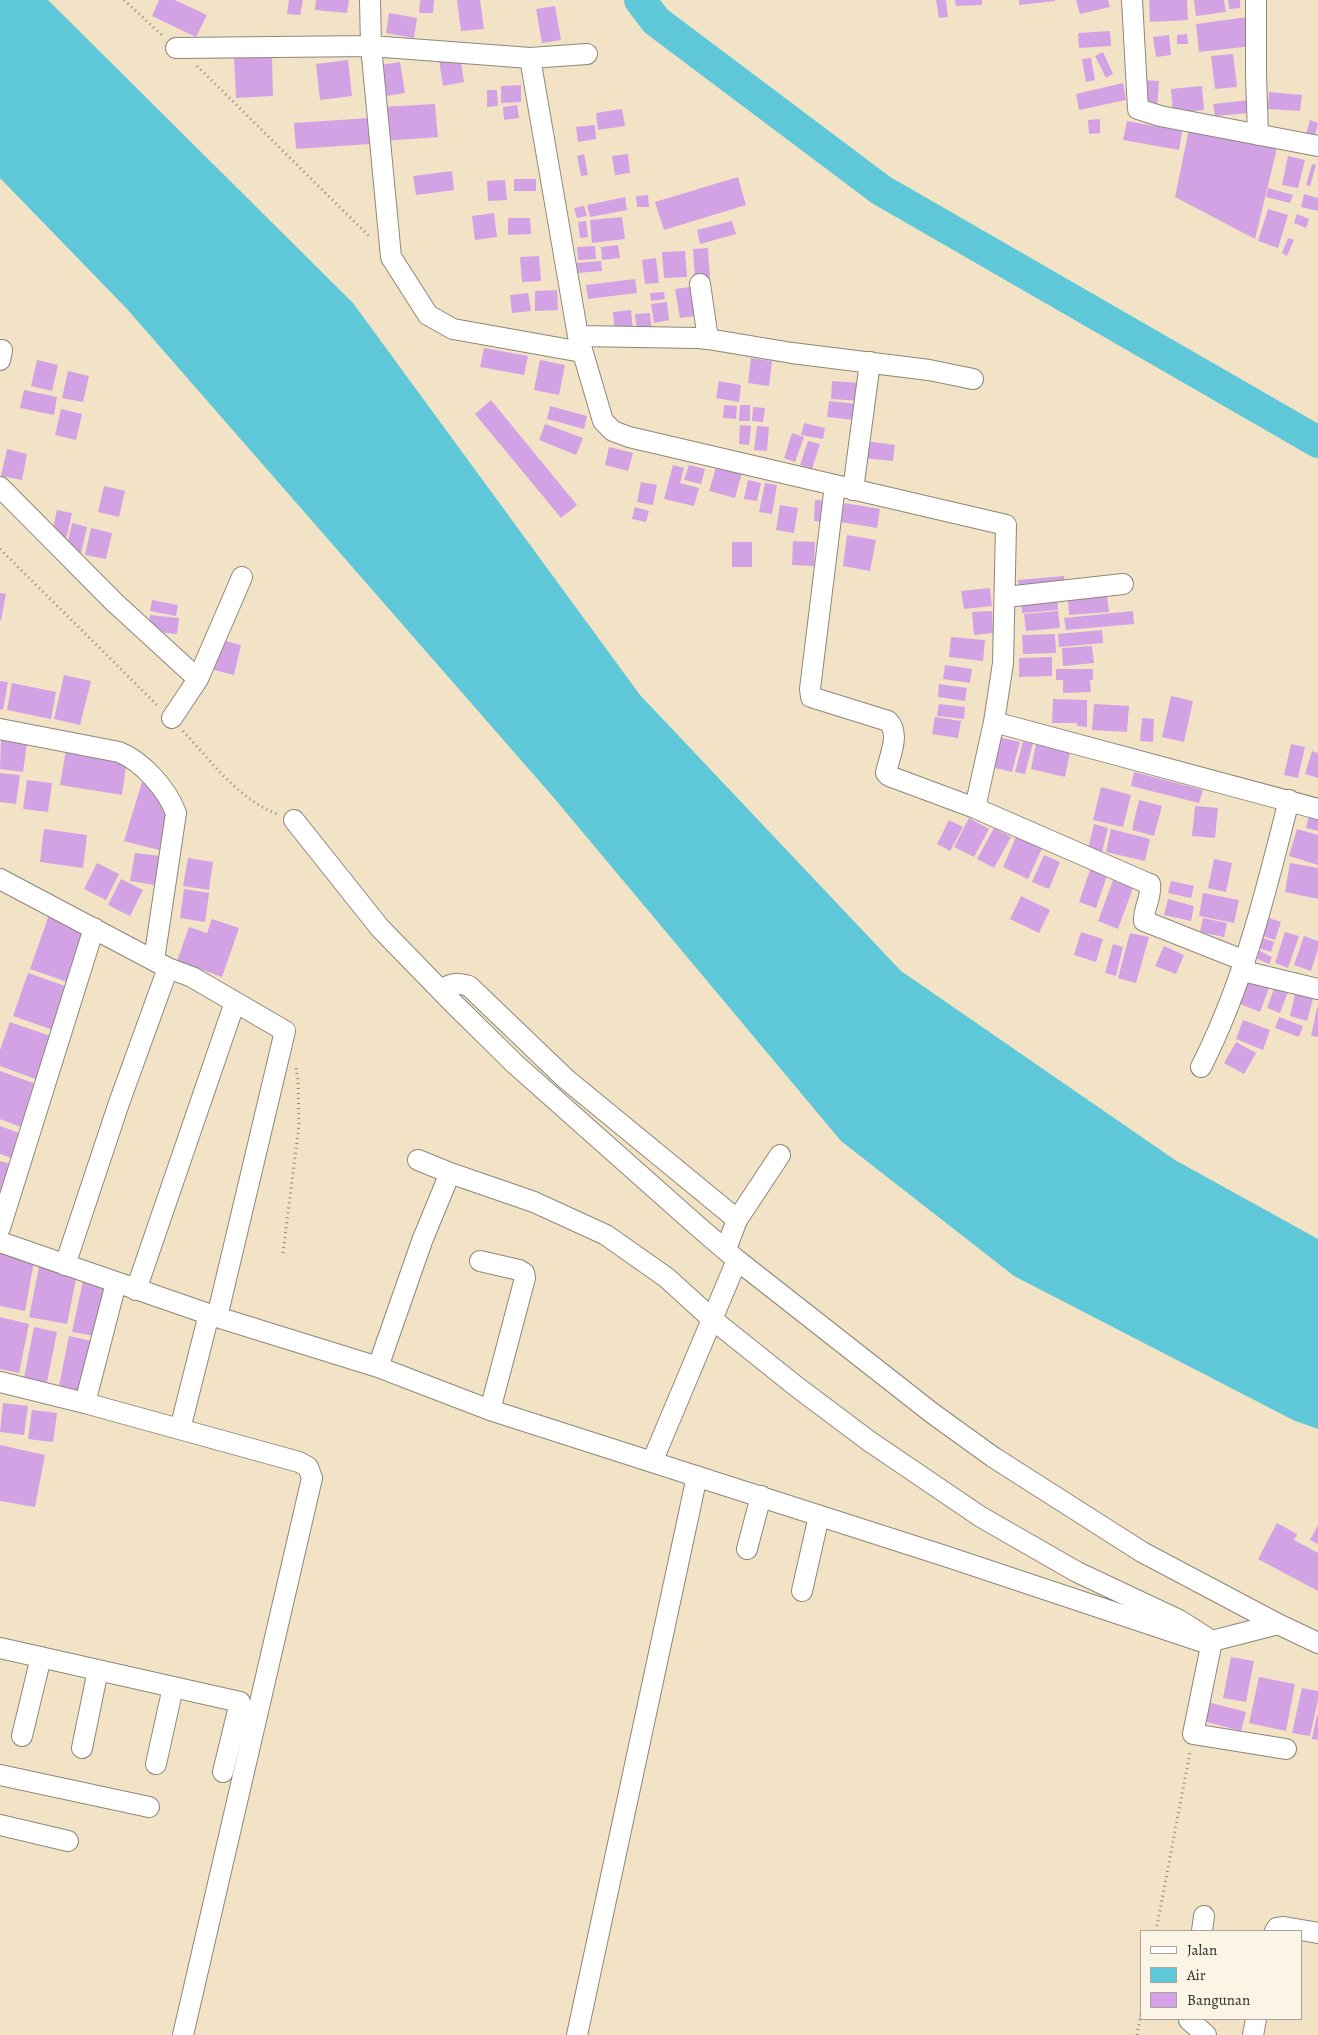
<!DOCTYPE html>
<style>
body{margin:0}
#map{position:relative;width:1318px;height:2035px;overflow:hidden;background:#f2e3c6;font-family:Alegreya,serif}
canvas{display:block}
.legend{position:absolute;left:1140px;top:1930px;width:162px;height:90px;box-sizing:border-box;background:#fcf5e5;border:1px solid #a8a49b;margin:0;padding:6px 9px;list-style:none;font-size:15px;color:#2b2b2b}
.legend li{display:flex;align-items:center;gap:10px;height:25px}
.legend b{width:25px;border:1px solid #a8a49b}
</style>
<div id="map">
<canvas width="1318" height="2035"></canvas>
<ul class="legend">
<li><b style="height:6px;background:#fff"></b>Jalan</li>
<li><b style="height:14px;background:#5ec8d9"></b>Air</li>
<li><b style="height:14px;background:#d3a2e5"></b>Bangunan</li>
</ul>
</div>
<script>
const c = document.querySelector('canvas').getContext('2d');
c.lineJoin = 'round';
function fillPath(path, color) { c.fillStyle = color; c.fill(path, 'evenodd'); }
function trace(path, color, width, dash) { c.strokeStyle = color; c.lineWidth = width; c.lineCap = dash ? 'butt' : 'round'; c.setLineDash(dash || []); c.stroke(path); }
fillPath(new Path2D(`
 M0 0H48L353 303 640 695 901 971 1175 1160 1318 1239V1429L1293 1420 1014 1276 841 1141 554 798 127 309 0 178Z`), '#5ec8d9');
trace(new Path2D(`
 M640 0 656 21 881 190 1318 442`), '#5ec8d9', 32);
fillPath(new Path2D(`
 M159 0H175L207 15 196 37 152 16Z
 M289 0H303L300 15 287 14Z
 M316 0H349L347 13 315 10Z
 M420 0H434L433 13H419Z
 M457 0H480L484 29 461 31Z
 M936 0H946L948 17 939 18Z
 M955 0H982V5L956 6Z
 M1019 0H1055V1L1019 5Z
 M1076 0H1108L1110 7 1080 14Z
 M1149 0H1187L1188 20 1150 22Z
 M1194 0H1224L1226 12 1196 16Z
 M1228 0H1240V8L1229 9Z
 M555 6 561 40 542 43 536 9Z
 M389 13 417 18 414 38 386 33Z
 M1248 17 1252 46 1199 52 1196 24Z
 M1110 31 1111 46 1079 48 1078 33Z
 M1187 34 1188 44H1177V35Z
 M1169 35 1171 55 1156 57 1153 37Z
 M1103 52 1113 74 1106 78 1095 56Z
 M1233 54 1237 87 1215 89 1211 56Z
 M272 55 273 96 236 98 234 56Z
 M460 56 464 82 443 86 439 60Z
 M1091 58 1095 80 1086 82 1082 59Z
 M348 60 352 96 320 100 316 64Z
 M400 62 405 93 386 96 381 65Z
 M1141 80 1159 81 1157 109 1140 107Z
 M1123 83 1126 100 1079 110 1076 94Z
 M521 85V102L501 103V86Z
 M1202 86 1204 110 1173 113 1171 89Z
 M487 90H497L498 106 487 107Z
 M1269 92 1302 95 1300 111 1268 109Z
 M1249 100V113L1215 116 1213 104Z
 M435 104 438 137 384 141 382 107Z
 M517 105 519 118 504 120 503 107Z
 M622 109 625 126 598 130 596 113Z
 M369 118 370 144 296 149 294 123Z
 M1100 119V133L1089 134 1088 120Z
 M1310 120 1318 123 1314 141 1305 138Z
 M1127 121 1182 131 1179 150 1123 140Z
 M595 125 596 139 578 142 576 127Z
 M1189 129 1278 144 1255 239 1175 197Z
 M584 154 588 175 581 176 577 156Z
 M628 154 630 173 615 175 612 156Z
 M1288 156 1305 160 1298 188 1282 185Z
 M1312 164 1316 165 1310 186 1306 185Z
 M452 171 454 190 416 195 413 176Z
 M738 177 746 205 664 230 655 202Z
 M514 179H536V191H514Z
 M505 180 507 200 488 201 487 181Z
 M1268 188 1293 195 1290 203 1266 197Z
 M1304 194 1318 198V211L1301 207Z
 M648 195 649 207H637L636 196Z
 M625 197 627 210 590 217 587 205Z
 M584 206 587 216 577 218 574 208Z
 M1268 209 1288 215 1278 248 1258 241Z
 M494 213 497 237 475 240 472 216Z
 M1297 214 1309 219 1306 228 1294 223Z
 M622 217 625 239 592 243 590 220Z
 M508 218H530L531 234 508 235Z
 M586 221 588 237 580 238 578 222Z
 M732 221 736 234 700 244 697 230Z
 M1288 238 1294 240 1287 256 1282 253Z
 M618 245 620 258 602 260 601 247Z
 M595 246 596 259 578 260 577 247Z
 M708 248 710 279 695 280 693 249Z
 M685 251 687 277 664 278 662 252Z
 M539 256 541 281 522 282 520 257Z
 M656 258 659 283 645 284 642 260Z
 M601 261 602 271 577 273 576 263Z
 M635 279 637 293 588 299 586 285Z
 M690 287 695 316 680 318 675 289Z
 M557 290 558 310 535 311V291Z
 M664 292 665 299 651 301 650 293Z
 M528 293 531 311 512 313 510 295Z
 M667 302 669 320 654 323 651 304Z
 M631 310 633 332 615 334 613 312Z
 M650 313 652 332 637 333 635 314Z
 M484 348 528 356 524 375 480 367Z
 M751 358 772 361 769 386 748 383Z
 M37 360 58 365 52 391 31 386Z
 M540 360 565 365 559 395 534 390Z
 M68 371 89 376 83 402 62 398Z
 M719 381 741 385 739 402 716 398Z
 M832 381 862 383 861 401 831 399Z
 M24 390 57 397 54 415 20 408Z
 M491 400 577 505 561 518 475 414Z
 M829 401 856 404 854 420 827 417Z
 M724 405 737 406 736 419 723 418Z
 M740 405H750V421H739Z
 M550 406 587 416 584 429 547 419Z
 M753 407 765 408 763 422 752 421Z
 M61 409 82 414 76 440 55 435Z
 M804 423 825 428 823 439 801 435Z
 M545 424 583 438 576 455 539 440Z
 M740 425 751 426 749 445 739 444Z
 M757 426 769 427 767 451 754 450Z
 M792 433 804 437 795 462 784 458Z
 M808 441 820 444 812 469 800 465Z
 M865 441 895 445 893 461 863 458Z
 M609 447 633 453 628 471 605 465Z
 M7 449 27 454 22 480 1 476Z
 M673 465 684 468 680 483 699 488 694 506 664 499Z
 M689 465 705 469 701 484 684 480Z
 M716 467 742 473 735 498 709 491Z
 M748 480 761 483 757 501 744 499Z
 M641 482 657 485 653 505 637 502Z
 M765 483 777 485 772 514 759 512Z
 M104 486 125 491 119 517 98 512Z
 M815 500 829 501 828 522 814 521Z
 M844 503 880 509 877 528 841 522Z
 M780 505 798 508 794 533 776 530Z
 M635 507 649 511 646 522 632 519Z
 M57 510 72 513 66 540 51 537Z
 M72 523 87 527 81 553 66 550Z
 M91 528 112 533 106 559 85 555Z
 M847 535 876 540 870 571 843 566Z
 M793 541 815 542 814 566 792 565Z
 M732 542H752V567H732Z
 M1064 576 1065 586 1019 590 1018 580Z
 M990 588 992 606 964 609 961 591Z
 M0 593 6 594 1 620H0Z
 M1057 595 1058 610 1022 613 1021 598Z
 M1107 595 1109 612 1069 615 1068 598Z
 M152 600 178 605 176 616 150 611Z
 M992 611 993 633 974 635 972 612Z
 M1058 611 1060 628 1026 631 1024 614Z
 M1133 611 1134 624 1066 630 1064 618Z
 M150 615 179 618 177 634 148 631Z
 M1102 630 1103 643 1059 647 1058 634Z
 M1055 634 1056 653 1023 654 1022 635Z
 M951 637 985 640 983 661 949 657Z
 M218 639 241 645 234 675 210 669Z
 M1092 646 1094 663 1063 666 1062 648Z
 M1052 657V676L1019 677V658Z
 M945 665 972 669 970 683 943 679Z
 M1056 669H1093V680H1090L1091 692 1063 693V680H1056Z
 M64 675 91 681 80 725 54 719Z
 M0 681 8 682 3 710 0 709Z
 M12 683 56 692 51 719 7 710Z
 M939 684 967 688 965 701 938 697Z
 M1171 696 1193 701 1184 742 1162 737Z
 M1053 699 1087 700V727L1077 726V723H1052Z
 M939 704 965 707 964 719 937 716Z
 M1094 704 1129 706 1127 732 1092 730Z
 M935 717 961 721 958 738 932 734Z
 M1142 718 1154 719 1153 742 1140 741Z
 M999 737 1020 742 1012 772 991 767Z
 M1 740 27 743 23 772 0 769Z
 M1023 741 1033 743 1025 774 1015 772Z
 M1036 744 1070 752 1065 777 1031 769Z
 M1291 744 1305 747 1298 778 1284 775Z
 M66 750 127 760 122 795 60 785Z
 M1312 751 1318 753V778L1305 774Z
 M1134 772 1203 790 1199 803 1131 786Z
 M0 773 20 775 16 804 0 802Z
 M143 779 172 812 163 851 124 841Z
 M27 780 52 783 48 812 23 809Z
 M1101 787 1131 795 1123 827 1093 820Z
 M1139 800 1162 806 1154 836 1132 830Z
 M1195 806 1218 808 1215 838 1192 836Z
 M1310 810 1318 812V831L1306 828Z
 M969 818 989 829 974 857 954 847Z
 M949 820 963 827 950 851 937 844Z
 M1094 824 1108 828 1102 852 1088 849Z
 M994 828 1011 837 994 868 977 859Z
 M44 829 87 835 83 868 40 862Z
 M1111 829 1150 839 1145 861 1106 852Z
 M1297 829 1318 835V865L1289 856Z
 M1018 832 1044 844 1028 879 1003 867Z
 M135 853 160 856 155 885 130 881Z
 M1044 855 1060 862 1049 889 1032 882Z
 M188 858 213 862 209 890 183 886Z
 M1214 859 1232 863 1226 892 1208 888Z
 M97 863 119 874 106 900 84 889Z
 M1290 863 1318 868V899L1285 892Z
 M1091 867 1108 873 1096 908 1079 902Z
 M121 879 143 890 130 916 108 905Z
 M1113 880 1133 888 1118 929 1098 921Z
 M1171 881 1194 886 1191 898 1168 893Z
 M184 889 209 893 205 922 180 918Z
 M1203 893 1239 900 1234 923 1199 916Z
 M1021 896 1050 910 1039 933 1010 919Z
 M1168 899 1194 906 1191 921 1164 915Z
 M51 909 90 927 73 984 30 969Z
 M1263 916 1281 922 1275 940 1257 934Z
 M1203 918 1227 923 1224 937 1200 932Z
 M212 919 239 928 222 977 177 961 189 927 207 933Z
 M1081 932 1103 939 1096 962 1074 955Z
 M1285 932 1299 936 1288 968 1275 963Z
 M1130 933 1149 937 1136 983 1118 978Z
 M1256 935 1274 942 1271 952 1252 946Z
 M1304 936 1318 941V949L1311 971 1294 965Z
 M1113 944 1123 947 1116 976 1105 973Z
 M1164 946 1184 955 1176 974 1155 966Z
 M1252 947 1272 957 1269 964 1249 955Z
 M28 973 71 988 56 1031 13 1016Z
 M1247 976 1270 985 1260 1012 1238 1003Z
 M1275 986 1288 992 1280 1013 1267 1008Z
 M1296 990 1314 995 1307 1021 1290 1016Z
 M1317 1008H1318V1037L1311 1036Z
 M1279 1017 1303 1026 1299 1037 1275 1028Z
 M1243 1020 1270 1030 1263 1050 1236 1039Z
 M10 1022 53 1037 38 1080 0 1066V1050Z
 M1236 1042 1256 1053 1244 1074 1224 1063Z
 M0 1071 36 1084 21 1127 0 1119Z
 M0 1126 25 1135 17 1160 0 1154Z
 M0 1161 15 1165 0 1210Z
 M0 1253 34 1262 25 1311 0 1306Z
 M39 1267 77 1274 67 1324 29 1317Z
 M83 1281 105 1286 95 1336 72 1332Z
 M0 1317 29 1324 19 1373 0 1369Z
 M34 1327 57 1332 47 1382 24 1378Z
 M69 1336 92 1341 81 1391 59 1386Z
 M3 1403 28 1406 24 1435 0 1432Z
 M32 1410 57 1413 53 1442 28 1439Z
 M0 1445 45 1455 35 1507 0 1501Z
 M1277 1523 1297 1534 1294 1540 1318 1553V1591L1258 1559Z
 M1318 1525V1544L1310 1540Z
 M1231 1657 1254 1661 1246 1702 1223 1698Z
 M1259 1677 1295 1684 1286 1731 1249 1723Z
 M1302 1688 1318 1691V1700L1310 1736 1292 1733Z
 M1204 1701 1246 1712 1241 1731 1199 1720Z
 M1317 1715H1318V1740L1312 1739Z`), '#d3a2e5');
const minor = new Path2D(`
 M370 0 371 46 391 257 428 315 453 329 582 352
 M1132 0 1138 109 1160 116 1318 146
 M1256 0V75L1258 135
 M176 48 371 46 530 58 578 336 603 421 613 431 629 437 1006 525 1003 663 994 722 1318 809
 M530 58 587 54
 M578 336 698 338 708 339 700 284
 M708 339 792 353 929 370 973 379
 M0 360 2 350
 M835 485 810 689 811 697 888 721C901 734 889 757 886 773L889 776 975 808 1147 883 1150 884C1152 897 1143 909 1144 921L1245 961
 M0 487 114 602 198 679 172 718
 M853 490 870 362
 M1006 597 1123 584
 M198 679 242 577
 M0 729 119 752C142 761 167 789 176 813L154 960
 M975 808 994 722
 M294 820 380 928 453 1003 515 1064 694 1223 737 1260 932 1413 993 1457 1142 1552 1278 1624
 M0 879 168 968 192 977 285 1031 217 1317
 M1243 971 1318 989
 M442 990C452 982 458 983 469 986L566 1079 728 1212 737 1220 726 1249
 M1201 1067C1244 983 1266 891 1289 800
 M450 1173 534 1202 606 1235 667 1278 712 1319 797 1387 869 1441 981 1517 1077 1572 1179 1620 1212 1641 1193 1734 1286 1749
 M737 1220 780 1155
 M0 1228 94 928
 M0 1242 217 1317 378 1367 490 1410 945 1556 1200 1641H1212L1278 1624 1318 1643
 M480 1261 519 1270 524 1273 525 1278 490 1410
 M65 1265 119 1103 168 968
 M136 1290 235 1002
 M378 1367 422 1241 450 1173 418 1160
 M0 1382 85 1403 299 1462 308 1467 312 1478 183 2035
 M85 1403 116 1283
 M180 1429 209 1314
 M652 1462 737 1260
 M747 1549 761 1496
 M802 1591 819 1516
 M0 1648 240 1702 223 1772
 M22 1736 41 1657
 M82 1748 98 1670
 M156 1764 173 1687
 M0 1775 149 1807
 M0 1825 68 1841
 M1202 1931 1204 1916
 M1275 1931 1277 1928 1284 1927 1318 1933
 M1189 2020 1206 2035
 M577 2035 697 1476
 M1253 2035 1256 2019`);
trace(minor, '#8e8778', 22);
trace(new Path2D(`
 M124 0 164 37
 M197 66 370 237
 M0 549 158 706
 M183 731C211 761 238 799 277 814
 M283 1253 299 1125 298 1080 296 1068
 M1156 1931 1190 1752
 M1137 2035 1142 2008`), '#8e8778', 3, [1, 4]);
trace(minor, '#fff', 20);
</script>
